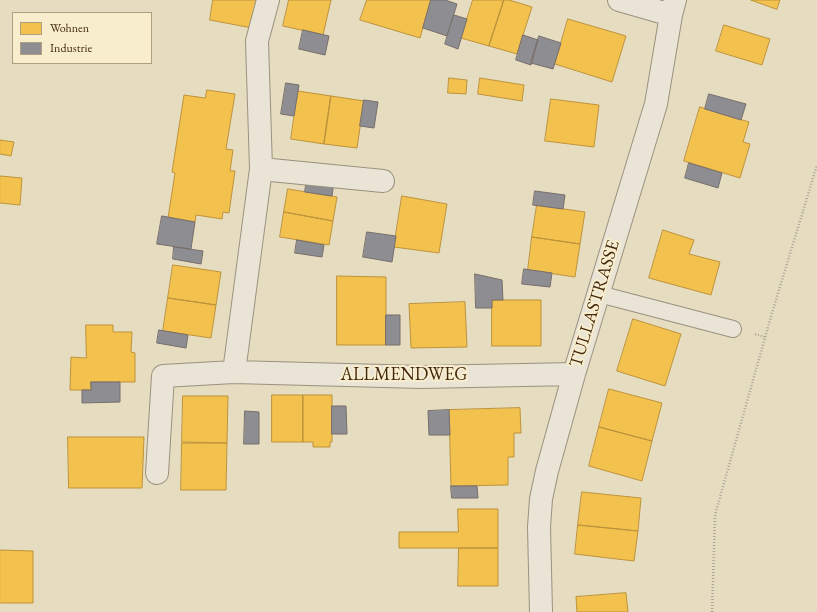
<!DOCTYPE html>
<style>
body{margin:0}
#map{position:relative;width:817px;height:612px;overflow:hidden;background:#e6dcc0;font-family:"EB Garamond",serif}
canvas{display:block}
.legend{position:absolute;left:12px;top:12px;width:140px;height:52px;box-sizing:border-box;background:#f8edcc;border:1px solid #af9e80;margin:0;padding:5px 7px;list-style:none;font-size:12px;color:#41270f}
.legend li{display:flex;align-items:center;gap:8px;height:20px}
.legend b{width:20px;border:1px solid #af9e80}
</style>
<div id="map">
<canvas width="817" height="612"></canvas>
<ul class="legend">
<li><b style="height:11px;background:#f2c14e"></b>Wohnen</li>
<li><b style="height:11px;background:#8d8d92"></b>Industrie</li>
</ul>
</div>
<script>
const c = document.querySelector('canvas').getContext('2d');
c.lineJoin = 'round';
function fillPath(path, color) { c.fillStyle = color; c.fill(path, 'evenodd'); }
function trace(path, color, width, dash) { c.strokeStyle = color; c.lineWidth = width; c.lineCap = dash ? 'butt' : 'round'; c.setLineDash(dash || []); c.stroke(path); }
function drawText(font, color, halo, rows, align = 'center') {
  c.font = font + ' "EB Garamond",serif'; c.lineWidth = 4; c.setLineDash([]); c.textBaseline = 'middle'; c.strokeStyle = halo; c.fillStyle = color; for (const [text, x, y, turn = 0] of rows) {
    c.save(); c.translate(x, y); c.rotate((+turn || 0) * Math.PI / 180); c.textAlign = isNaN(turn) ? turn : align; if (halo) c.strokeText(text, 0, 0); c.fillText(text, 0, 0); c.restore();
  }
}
const homes = new Path2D(`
 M213 0H258L252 28 210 20Z
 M289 0H331L323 35 283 26Z
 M367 0H431L420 38 360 20Z
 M473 0H504L489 46 461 38Z
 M504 0H509L532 7 517 54 489 46Z
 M751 0H780L777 9Z
 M568 19 626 36 612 82 555 64Z
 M724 25 770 39 762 65 716 51Z
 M449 78 467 80 466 94 448 93Z
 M480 78 524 85 522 101 478 94Z
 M207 90 235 94 226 149 233 150 230 171H235L229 213 223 212 222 219 196 215 195 222 168 218 175 173 172 172 184 95 205 98Z
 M298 91 331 96 324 144 291 139Z
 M331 96 364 101 357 148 324 144Z
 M551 99 599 105 594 147 545 141Z
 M700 107 749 122 743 142 750 144 740 178 684 161Z
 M0 140 14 142 11 156 0 154Z
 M0 176 22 178 20 205 0 203Z
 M288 189 337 197 333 221 284 212Z
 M402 196 447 204 439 253 394 247Z
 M537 205 585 212 580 244 532 237Z
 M284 212 333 221 329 245 280 237Z
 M663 230 694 240 689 254 720 262 711 295 649 278Z
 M532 237 580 244 575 277 528 270Z
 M173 265 221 272 216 305 168 298Z
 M337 276 386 277V345H337Z
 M168 298 216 305 211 338 163 331Z
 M492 300H541V346H492Z
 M465 302 467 347 411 348 409 304Z
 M633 319 681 334 665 386 617 371Z
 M86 325H113V332H132L131 352 135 353V382H91V390H70L71 357 86 358Z
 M609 389 662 403 652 441 599 427Z
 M272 395H303V442H272Z
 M303 395H332V442H330V447H313V442H303Z
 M183 396H228L227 443 182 442Z
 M520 408 521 433H514V457H508V485L451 486 449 410Z
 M599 427 652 441 642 481 589 466Z
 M68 437H144L142 488H69Z
 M182 443H227L226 490H181Z
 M582 492 641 498 638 531 578 525Z
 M458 509H498V548H399V532H458Z
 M578 525 638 531 634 561 575 554Z
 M459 548H498V586H458Z
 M0 550 33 551V603H0Z
 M626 593 628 612H577L576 597Z`);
fillPath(homes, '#f2c14e');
trace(homes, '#bd933b', 1);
const industry = new Path2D(`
 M431 0H445L457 4 447 36 423 28Z
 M454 15 467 19 458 49 445 44Z
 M303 30 329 36 325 55 299 49Z
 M523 35 538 40 531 65 516 60Z
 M539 36 561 43 553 69 531 63Z
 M286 83 299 85 294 116 281 114Z
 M709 94 746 104 741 120 705 109Z
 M364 100 378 102 374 128 360 126Z
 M689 163 722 173 718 188 685 178Z
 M307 178 334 182 332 196 305 192Z
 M535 191 565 195 563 209 533 205Z
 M162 216 195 222 191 249 157 244Z
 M367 232 396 236 392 262 363 257Z
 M297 240 324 245 322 257 295 253Z
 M174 247 203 251 201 264 173 259Z
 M524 269 552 273 550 287 522 284Z
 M475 274 502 280 503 300H492V308H476Z
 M386 315H400V345H386Z
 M159 330 188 335 186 348 157 343Z
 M91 382H120V402L82 403V390H91Z
 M332 406H346L347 434H332Z
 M449 410 450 435H429L428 411Z
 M245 411 259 412V444H244Z
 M451 486H477L478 498H452Z`);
fillPath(industry, '#8d8d92');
trace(industry, '#766e6b', 1);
const service = new Path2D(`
 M599 294 733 329`);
const minor = new Path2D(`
 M619 0 671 15
 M261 169 383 181
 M234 372 261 169 257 41 268 0
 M157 473 163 376 234 372 421 377 574 374
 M541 612 539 527 541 499 547 471 574 374 656 104 671 15 675 0`);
trace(service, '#9a917f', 18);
trace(minor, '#9a917f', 24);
trace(new Path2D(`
 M755 334 765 337
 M712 612 715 515 772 313 817 165`), '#aaa496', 2.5, [1, 2]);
trace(service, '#e9e4d6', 16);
trace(minor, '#e9e4d6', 22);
drawText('18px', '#41270f', '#f8edcc', [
 ["TULLASTRASSE",595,304,-73],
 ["ALLMENDWEG",404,375]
]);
</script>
